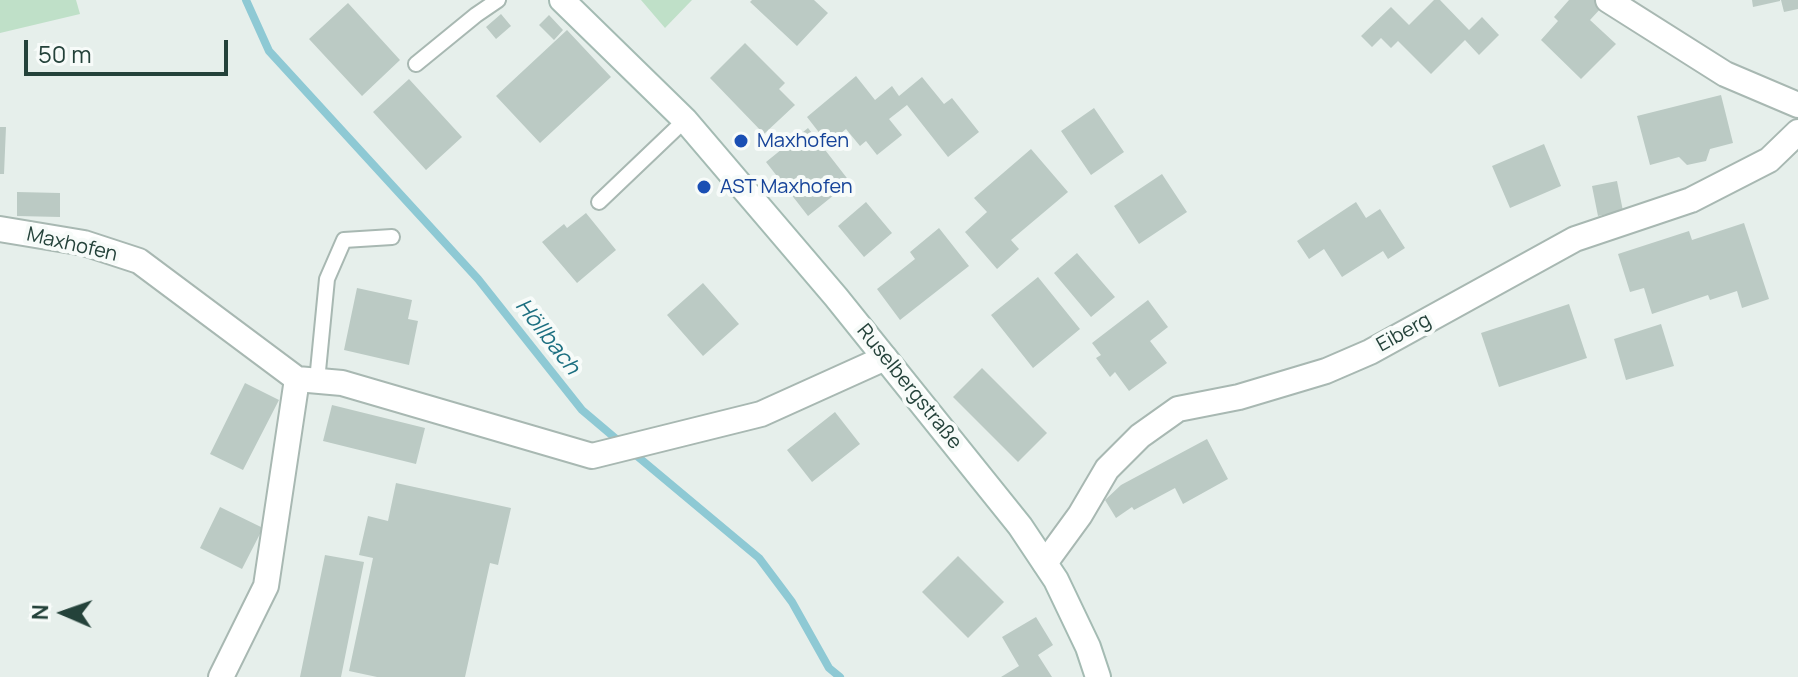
<!DOCTYPE html>
<meta charset="utf-8">
<style>
body{margin:0}
#map{position:relative;width:1798px;height:677px;overflow:hidden;background:#e6efeb;font-family:Manrope,sans-serif}
canvas{display:block}
.north{position:absolute;left:24px;top:573px;width:80px;height:80px;-webkit-text-stroke:6px #f7fbf9;paint-order:stroke;rotate:272deg;font-size:22px;font-weight:700;line-height:32px;text-align:center;color:#24423a}
.north::after{content:'';display:block;margin:auto;width:28px;height:36px;background:#24423a;clip-path:polygon(50% 0,100% 100%,50% 72%,0 100%)}
.scale{position:absolute;left:24px;top:40px;width:204px;height:36px;box-sizing:border-box;border:4px solid #24423a;border-top:0;padding-left:10px;font-size:24px;line-height:28px;white-space:nowrap;color:#24423a;-webkit-text-stroke:6px #f7fbf9;paint-order:stroke}
</style>
<div id="map">
<canvas width="1798" height="677"></canvas>
<div class="north">N</div>
<div class="scale">50 m</div>
</div>
<script>
const c = document.querySelector('canvas').getContext('2d');
c.lineJoin = 'round';
function fillPath(path, color) { c.fillStyle = color; c.fill(path, 'evenodd'); }
function trace(path, color, width, dash) { c.strokeStyle = color; c.lineWidth = width; c.lineCap = dash ? 'butt' : 'round'; c.setLineDash(dash || []); c.stroke(path); }
function drawText(font, color, halo, rows, align = 'center') {
  c.font = font + ' Manrope,sans-serif'; c.lineWidth = 8; c.setLineDash([]); c.textBaseline = 'middle'; c.strokeStyle = halo; c.fillStyle = color; for (const [text, x, y, turn = 0] of rows) {
    c.save(); c.translate(x, y); c.rotate((+turn || 0) * Math.PI / 180); c.textAlign = isNaN(turn) ? turn : align; if (halo) c.strokeText(text, 0, 0); c.fillText(text, 0, 0); c.restore();
  }
}
fillPath(new Path2D(`
 M0 0H76L80 14 0 33Z
 M641 0H692L665 28Z`), '#bfe0c8');
trace(new Path2D(`
 M246 0 269 51 478 279 582 410 621 443
 M631 451 759 558 792 602 829 668 840 677`), '#8ec9d4', 8);
fillPath(new Path2D(`
 M752 0H814L828 13 797 46 750 2Z
 M1434 0H1440L1469 30 1482 17 1499 35 1479 55 1465 40 1431 74 1398 41 1391 48 1381 38 1372 47 1361 36 1391 7 1409 25Z
 M1569 0H1595L1602 7 1590 20 1616 44 1581 79 1541 40 1558 21 1554 17Z
 M1752 0H1780V1L1753 7Z
 M1781 0H1798V9L1784 12Z
 M348 3 400 60 362 96 309 39Z
 M501 14 511 26 496 39 486 27Z
 M549 15 563 30 554 40 539 25Z
 M567 30 611 77 540 143 496 96Z
 M745 43 785 83 779 89 795 105 764 134 710 78Z
 M856 76 875 100 892 86 899 96 922 77 944 104 952 98 979 132 948 157 907 105 889 119 902 135 877 155 866 141 860 146 846 129 828 144 807 117Z
 M409 79 462 137 426 170 373 112Z
 M1721 95 1733 143 1710 149 1706 161 1687 165 1679 157 1650 165 1637 116Z
 M1094 108 1124 152 1091 175 1061 131Z
 M0 127H6L4 174H0Z
 M808 128 850 182 808 216 766 162Z
 M1544 144 1561 186 1510 208 1492 166Z
 M1031 149 1068 192 1011 240 1019 249 997 269 965 232 987 212 974 198Z
 M1162 174 1187 212 1139 244 1114 206Z
 M1617 181 1623 211 1598 216 1592 186Z
 M17 192 60 193V217L17 216Z
 M866 202 892 233 864 257 838 226Z
 M1356 202 1366 218 1380 209 1405 248 1388 259 1383 251 1342 277 1324 249 1309 259 1297 241Z
 M586 213 616 250 577 283 542 242 564 224 567 228Z
 M1744 223 1769 299 1742 308 1737 291 1710 300 1708 295 1652 314 1644 288 1630 292 1618 254 1689 231 1692 240Z
 M939 228 969 266 900 320 877 289 915 259 910 252Z
 M1077 253 1115 297 1091 317 1054 273Z
 M1038 277 1080 329 1033 368 991 315Z
 M703 283 739 324 703 356 667 315Z
 M357 288 412 300 408 319 418 321 409 365 344 350Z
 M1148 300 1168 327 1150 341 1167 363 1129 391 1115 372 1110 377 1096 358 1101 355 1092 343Z
 M1569 304 1587 358 1499 387 1481 333Z
 M1661 324 1674 366 1626 380 1614 339Z
 M982 368 1047 433 1018 462 953 397Z
 M245 383 279 400 243 470 210 454Z
 M332 405 425 428 416 464 323 441Z
 M835 412 860 444 812 482 787 450Z
 M1207 439 1228 479 1183 504 1175 488 1134 510 1132 507 1116 518 1105 500 1121 485Z
 M396 483 511 508 498 565 490 563 465 677H377L349 671 373 558 359 555 368 516 388 521Z
 M220 507 263 528 242 569 200 548Z
 M325 555 364 562 341 677H300Z
 M958 556 1004 602 968 638 922 592Z
 M1036 617 1053 645 1038 655 1052 677H1001L1019 666 1002 637Z`), '#bbcac4');
const service = new Path2D(`
 M416 64 476 15 498 0
 M599 202 685 120
 M317 381 327 279 344 240 392 237`);
const minor = new Path2D(`
 M1608 0 1725 74 1798 105
 M0 229 84 243 139 261 297 379 342 383 592 456 761 414 885 358
 M1045 563 1080 515 1107 469 1140 436 1178 409 1239 397 1326 371 1370 352 1575 239 1691 200 1769 160 1798 132
 M221 677 266 586 297 379`);
const secondary = new Path2D(`
 M562 0 685 120 836 297 1020 526 1056 580 1088 647 1098 677`);
trace(service, '#a8b8b2', 18);
trace(minor, '#a8b8b2', 28);
trace(secondary, '#a4bbb3', 28);
trace(service, '#fff', 14);
trace(minor, '#fff', 24);
trace(secondary, '#fff', 24);
for (const [x, y, r, color] of [
 [741,141,8,"#1a4fb4"],
 [704,187,8,"#1a4fb4"]
]) { const dot = new Path2D(); dot.arc(x, y, r, 0, 2 * Math.PI); c.fillStyle = color; c.fill(dot); trace(dot, '#f7fbf9', 3); }
drawText('20px', '#164399', '#f7fbf9', [
 ["Maxhofen",757,141],
 ["AST Maxhofen",720,187]
], 'left');
drawText('20px', '#24423a', '#f7fbf9', [
 ["Maxhofen",72,245,13],
 ["Eiberg",1404,333,-29],
 ["Ruselbergstraße",909,387,51]
]);
drawText('italic 22px', '#1c6f80', '#f7fbf9', [
 ["Höllbach",547,337,52]
]);
</script>
